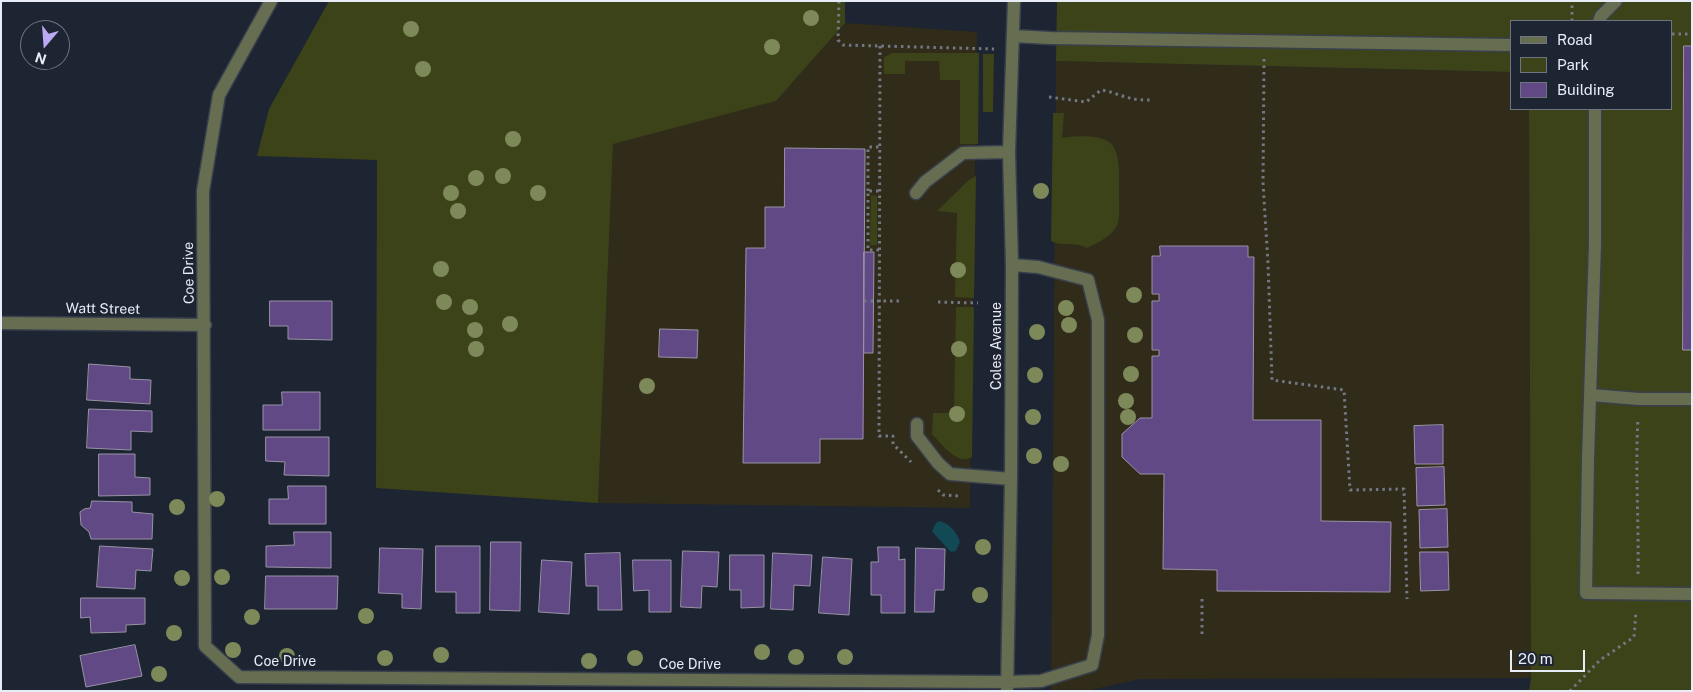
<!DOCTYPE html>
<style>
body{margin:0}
#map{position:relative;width:1693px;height:692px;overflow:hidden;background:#1d2432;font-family:"Public Sans",sans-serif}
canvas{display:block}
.frame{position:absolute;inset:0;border:2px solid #e8ecf6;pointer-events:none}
.legend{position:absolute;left:1510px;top:20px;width:162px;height:90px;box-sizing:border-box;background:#1d2432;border:1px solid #6e7480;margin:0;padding:6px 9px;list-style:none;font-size:15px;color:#e8ecf6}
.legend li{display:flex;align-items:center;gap:10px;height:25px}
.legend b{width:25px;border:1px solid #6e7480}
.north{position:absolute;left:20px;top:20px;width:50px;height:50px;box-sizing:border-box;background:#1d2432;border:1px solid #6e7480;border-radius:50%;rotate:198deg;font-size:14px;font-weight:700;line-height:20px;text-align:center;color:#e8ecf6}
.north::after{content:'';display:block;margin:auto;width:18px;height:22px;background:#bca9f5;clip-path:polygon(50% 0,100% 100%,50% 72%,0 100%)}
.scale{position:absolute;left:1510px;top:650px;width:75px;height:22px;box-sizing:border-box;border:2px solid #e8ecf6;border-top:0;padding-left:6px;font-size:15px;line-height:18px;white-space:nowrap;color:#e8ecf6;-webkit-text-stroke:4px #1d2432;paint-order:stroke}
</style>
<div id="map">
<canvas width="1693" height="692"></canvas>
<div class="frame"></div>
<ul class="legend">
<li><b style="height:6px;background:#676d50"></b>Road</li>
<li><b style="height:14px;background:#3c4319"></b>Park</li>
<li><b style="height:14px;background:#604984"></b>Building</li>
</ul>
<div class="north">N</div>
<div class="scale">20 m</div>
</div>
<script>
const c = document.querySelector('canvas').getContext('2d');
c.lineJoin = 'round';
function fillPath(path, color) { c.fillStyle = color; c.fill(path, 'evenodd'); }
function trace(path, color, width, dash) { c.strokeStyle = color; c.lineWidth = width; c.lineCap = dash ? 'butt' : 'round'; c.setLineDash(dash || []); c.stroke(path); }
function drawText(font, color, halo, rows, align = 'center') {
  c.font = font + ' "Public Sans",sans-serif'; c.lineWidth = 5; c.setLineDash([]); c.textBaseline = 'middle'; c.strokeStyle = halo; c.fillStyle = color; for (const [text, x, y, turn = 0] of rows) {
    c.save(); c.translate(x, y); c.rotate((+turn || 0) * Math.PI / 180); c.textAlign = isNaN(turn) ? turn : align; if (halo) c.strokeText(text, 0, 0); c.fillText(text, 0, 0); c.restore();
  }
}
fillPath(new Path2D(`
 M845 23 977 32 970 508 598 503 613 143 776 101Z
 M1056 61 1512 72V109H1529L1531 678 1140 679 1086 691H1051Z`), '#312b1a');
fillPath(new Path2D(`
 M329 1H845V23L776 101 613 144 598 503 376 488 377 160 257 156 269 109Z
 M1057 1H1692V691H1529L1531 678 1529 109H1672V21H1512V72L1056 61Z
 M891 53H979L978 144H960V80H940L939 61H905V74H884V57L889 55Z
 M983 54H994L993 112H983Z
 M1053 113H1064L1062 138C1074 136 1104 133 1113 146 1121 159 1119 180 1119 195 1119 204 1121 221 1115 229 1108 238 1097 243 1087 248 1075 241 1062 247 1051 241Z
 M976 176 974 298 955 297 957 213 937 211 970 179Z
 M871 195 877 196V245H870Z
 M956 307H974L972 457C957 466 942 444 932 434L933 413H954Z`), '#3c4319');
fillPath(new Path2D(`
 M940 521C951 525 956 531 960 542L956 551 951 552C948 549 934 534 932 531L936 523Z`), '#114a54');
const building = new Path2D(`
 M1684 46H1692V350H1683Z
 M785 148 865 149 863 439H820V463H743L746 248H765V207H784Z
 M1160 246H1248V257H1254L1253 420H1321V521L1391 522 1390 592 1217 591V570L1163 569 1164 474H1140L1122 457V434L1140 418H1152V356H1159V350H1152V301H1159V294H1152V256H1160Z
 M864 252H874L873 353H864Z
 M270 301H332V340L288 339V326H270Z
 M660 329 698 330 697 358 659 357Z
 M89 364 130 367V379L151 380 150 404 87 400Z
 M282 392H320V430H263V405H282Z
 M89 409 152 411V432L131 431V450L87 448Z
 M1443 425V464H1415L1414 426Z
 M266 437H329V476L284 475 285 462 266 461Z
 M99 454H135V477L150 478V495L99 496Z
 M1444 467 1445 505 1417 506 1416 468Z
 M288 486H326V524H269V499H288Z
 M92 501 132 502V512L153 514 152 539H91L89 532 81 525 80 512 84 509 90 508Z
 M1447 509 1448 547 1420 548 1419 510Z
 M294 532H331V568L266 567V546L294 545Z
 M491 542H521L520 611 490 610Z
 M100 546 153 549 151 571 136 570 135 589 97 587Z
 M436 546H480V613H456V592H436Z
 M878 547H899V560L905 559V613H881V595H871V562H878Z
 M380 548 423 549 421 609 402 608V594L379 593Z
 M916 548 945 549 944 590H935L934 612H915Z
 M683 551 719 552 717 587 702 586 701 608 681 607Z
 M1420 552H1448L1449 590 1421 591Z
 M620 553 622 610H598V586H586L585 554Z
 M773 553 812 555 810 586 794 585 793 610 771 609Z
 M730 555H764V607L741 608V590H730Z
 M823 557 852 559 849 615 819 613Z
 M542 560 572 562 569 614 539 612Z
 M633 560H671V612H649V590L634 591Z
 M266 576H338L337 609H265Z
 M81 598H145V624L126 625V632L91 633 90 617 81 618Z
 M135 645 142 676 86 687 80 656Z`);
fillPath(building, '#604984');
trace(building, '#9993a6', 1);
const minor = new Path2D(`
 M271 1 219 95 203 191 205 646 239 677 1007 682 1041 681 1092 665 1098 635V320L1088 280 1038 267 1012 265
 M1599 21 1601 16 1616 1
 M1013 36 1050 38 1512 45
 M1595 109V244L1588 459 1586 593 1692 594
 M916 193 925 182 963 153 1009 152
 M1 323 205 325
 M1591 395 1639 399H1692
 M917 424V436L938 463 950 474 1011 479
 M1007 691 1011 479 1012 265 1009 152 1014 1`);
trace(minor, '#39404d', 15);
trace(new Path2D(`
 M839 1 838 40 843 45 994 49
 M1572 21V1
 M1672 34H1692
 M880 46 879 436H893V444L911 462
 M1264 59 1263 183 1268 263 1272 380 1344 390 1350 490 1404 489 1407 599
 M1049 97 1086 102 1101 90C1110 91 1118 95 1126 97 1135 100 1143 100 1152 100
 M868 191V147H880
 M879 250H868V191H880
 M864 301H902
 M938 302 978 303
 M938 490 943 495 959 496
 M1638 574C1639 522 1635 470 1638 418
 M1202 634V598
 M1570 691 1600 660 1634 637 1636 611`), '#727884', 3, [2.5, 4]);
trace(minor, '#676d50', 12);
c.fillStyle = '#7d8958';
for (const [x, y] of [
 [811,18],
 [411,29],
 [772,47],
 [423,69],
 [513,139],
 [503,176],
 [476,178],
 [1041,191],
 [451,193],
 [538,193],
 [458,211],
 [441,269],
 [958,270],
 [1134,295],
 [444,302],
 [470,307],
 [1066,308],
 [510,324],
 [1069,325],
 [475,330],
 [1037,332],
 [1135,335],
 [476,349],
 [959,349],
 [1131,374],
 [1035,375],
 [647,386],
 [1126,401],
 [957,414],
 [1033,417],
 [1128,417],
 [1034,456],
 [1061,464],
 [217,499],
 [177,507],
 [983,547],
 [222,577],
 [182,578],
 [980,595],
 [366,616],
 [252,617],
 [174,633],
 [233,650],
 [762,652],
 [441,655],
 [287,656],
 [796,657],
 [845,657],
 [385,658],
 [635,658],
 [589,661],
 [159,674]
]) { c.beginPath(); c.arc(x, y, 8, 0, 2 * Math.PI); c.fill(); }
drawText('14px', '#e8ecf6', '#1d2432', [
 ["Coe Drive",189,273,-91],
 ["Watt Street",103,309,1],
 ["Coles Avenue",997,346,-90],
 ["Coe Drive",285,662],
 ["Coe Drive",690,665]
]);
</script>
